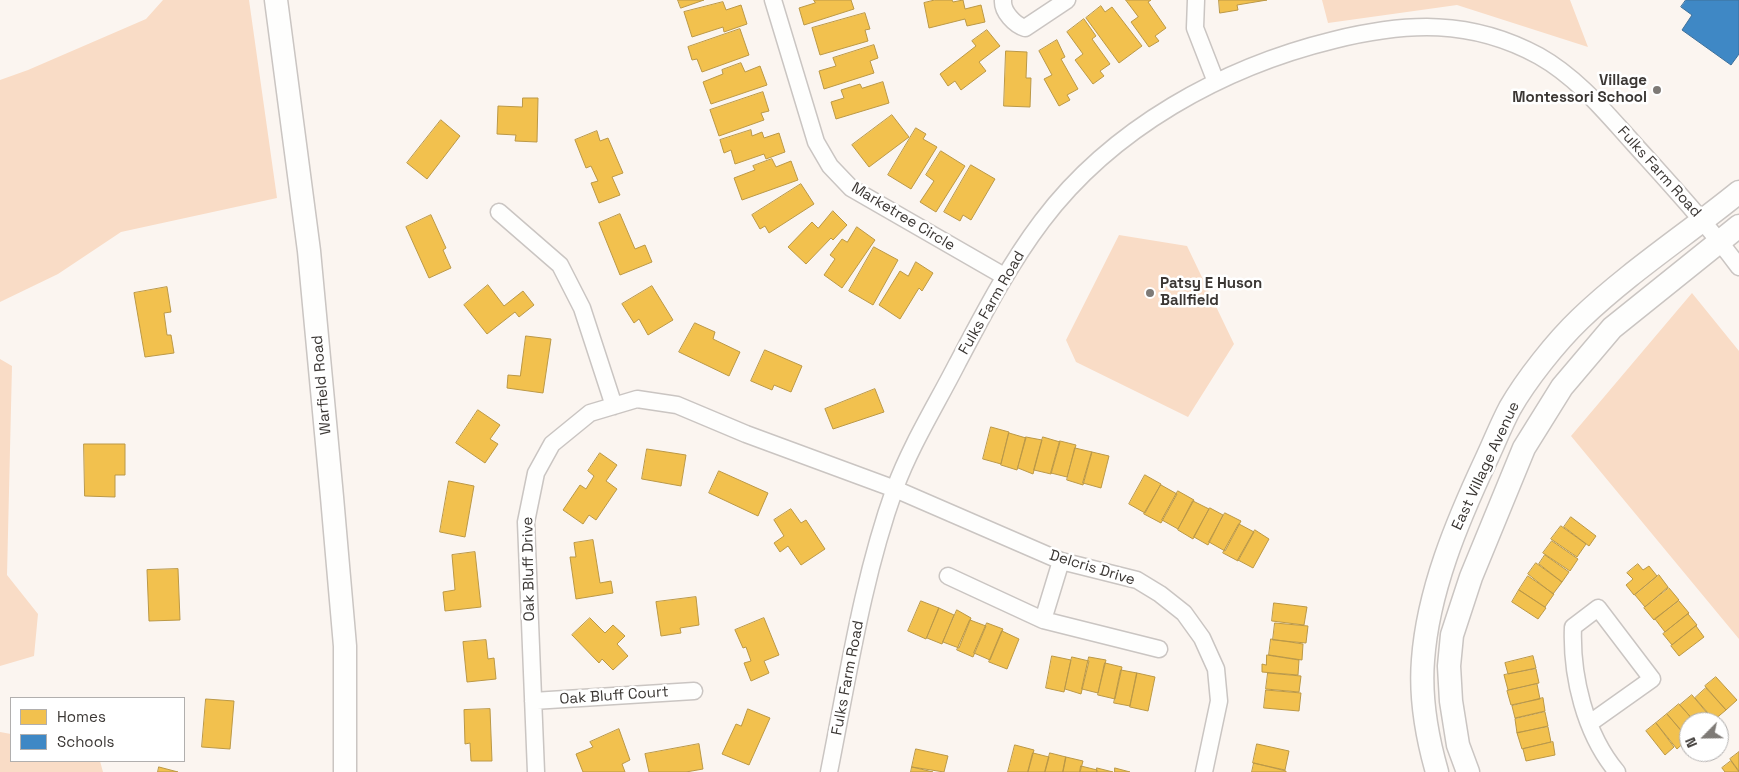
<!DOCTYPE html>
<style>
body{margin:0}
#map{position:relative;width:1739px;height:772px;overflow:hidden;background:#fbf5f0;font-family:"Space Grotesk",sans-serif}
canvas{display:block}
.legend{position:absolute;left:10px;top:697px;width:175px;height:65px;box-sizing:border-box;background:#fff;border:1px solid #b1afae;margin:0;padding:6px 9px;list-style:none;font-size:15px;color:#3b3734}
.legend li{display:flex;align-items:center;gap:10px;height:25px}
.legend b{width:25px;border:1px solid #b1afae}
.north{position:absolute;left:1679px;top:712px;width:50px;height:50px;box-sizing:border-box;background:#fff;border:1px solid #b1afae;border-radius:50%;rotate:247deg;font-size:14px;font-weight:700;line-height:20px;text-align:center;color:#3b3734}
.north::after{content:'';display:block;margin:auto;width:18px;height:22px;background:#7e7a76;clip-path:polygon(50% 0,100% 100%,50% 72%,0 100%)}
</style>
<div id="map">
<canvas width="1739" height="772"></canvas>
<ul class="legend">
<li><b style="height:14px;background:#f2c14e"></b>Homes</li>
<li><b style="height:14px;background:#3f88c5"></b>Schools</li>
</ul>
<div class="north">N</div>
</div>
<script>
const c = document.querySelector('canvas').getContext('2d');
c.lineJoin = 'round';
function fillPath(path, color) { c.fillStyle = color; c.fill(path, 'evenodd'); }
function trace(path, color, width, dash) { c.strokeStyle = color; c.lineWidth = width; c.lineCap = dash ? 'butt' : 'round'; c.setLineDash(dash || []); c.stroke(path); }
function drawText(font, color, halo, rows, align = 'center') {
  c.font = font + ' "Space Grotesk",sans-serif'; c.lineWidth = 5; c.setLineDash([]); c.textBaseline = 'middle'; c.strokeStyle = halo; c.fillStyle = color; for (const [text, x, y, turn = 0] of rows) {
    c.save(); c.translate(x, y); c.rotate((+turn || 0) * Math.PI / 180); c.textAlign = isNaN(turn) ? turn : align; if (halo) c.strokeText(text, 0, 0); c.fillText(text, 0, 0); c.restore();
  }
}
fillPath(new Path2D(`
 M163 0H249L277 198 121 232 58 274 0 302V80L28 70 146 19Z
 M1322 0H1570L1588 47 1457 5 1328 23Z
 M1119 235 1187 246 1234 344 1188 417 1076 362 1066 340Z
 M1692 293 1739 351V639L1571 436Z
 M0 359 12 366 7 575 38 614 34 656 0 666Z
 M0 732 11 734V761H100L103 772H0Z`), '#f9dcc6');
const homes = new Path2D(`
 M678 0H704L681 8Z
 M814 0H851L854 9 804 25 799 8 815 3Z
 M935 0H952L953 2 963 0 965 9 981 5 985 22 967 26 965 19 929 28 924 3Z
 M1126 0H1151L1148 2 1166 28 1155 36 1159 41 1149 47 1131 22 1138 17Z
 M1219 0H1267L1237 5 1238 10 1220 13Z
 M723 2 726 10 741 5 747 24 724 32 723 27 692 37 684 12Z
 M1101 6 1105 12 1112 7 1142 46 1119 63 1086 18Z
 M865 13 870 29 865 30 868 41 820 55 812 28Z
 M1084 19 1096 36 1092 39 1110 64 1100 71 1104 76 1093 84 1075 60 1083 54 1067 32Z
 M740 29 749 55 702 72 697 59 692 60 688 47Z
 M987 30 1000 46 979 62 986 71 961 90 955 81 948 86 940 74 976 46 972 41Z
 M1057 40 1065 57 1061 59 1078 89 1067 95 1070 100 1059 106 1044 79 1052 75 1039 51Z
 M874 45 878 58 870 61 874 73 824 89 819 71 836 66 833 58Z
 M1006 51 1027 52 1026 78H1031L1030 107 1004 106Z
 M741 63 745 72 760 66 767 85 711 104 703 82 723 74 722 70Z
 M883 82 889 103 836 119 831 102 844 98 841 90 860 84 862 88Z
 M763 92 769 111 761 113 764 120 719 136 710 110Z
 M523 98H538L537 142 515 141 516 135 497 134 498 106 522 107Z
 M892 115 909 137 869 167 852 145Z
 M441 120 460 136 427 179 407 163Z
 M916 128 926 134 923 139 937 147 911 189 888 175Z
 M751 130 752 136 762 132 764 138 779 133 785 152 766 159 764 154 735 164 731 150 724 153 720 140Z
 M597 131 600 141 608 138 623 173 612 177 620 195 599 203 591 183 598 181 591 166 586 168 575 140Z
 M941 151 965 166 936 212 920 202 934 181 926 175Z
 M772 159 776 167 791 161 798 180 742 200 734 178 755 170 753 166Z
 M971 165 995 179 971 220 963 215 960 221 944 212Z
 M801 184 814 204 769 233 765 226 760 229 752 215Z
 M833 211 847 225 833 240 831 238 806 264 788 247 812 222 818 228Z
 M620 214 635 249 645 245 652 262 620 275 599 223Z
 M431 215 446 248 443 250 451 268 429 278 406 227Z
 M857 227 875 240 842 288 824 275 835 259 830 255 842 239 847 242Z
 M874 247 898 260 873 305 849 291Z
 M916 262 933 273 922 291 919 288 900 319 879 305 900 271 908 276Z
 M488 285 504 306 523 291 534 305 519 317 515 312 487 334 464 305Z
 M652 286 673 320 648 335 639 319 634 323 622 304Z
 M167 287 171 312 164 313 167 335H171L174 353 145 357 134 293Z
 M695 323 715 332 713 339 740 352 729 376 679 352Z
 M526 336 551 339 543 393 507 388 508 375 520 376Z
 M765 350 802 366 791 392 774 385 772 390 751 381Z
 M875 389 884 412 833 429 825 409Z
 M478 410 500 425 490 439 498 444 485 463 456 443Z
 M991 427 1009 432 1001 464 983 459Z
 M1009 433 1026 438 1017 470 1001 465Z
 M1026 437 1042 440 1033 474 1018 468Z
 M1043 437 1060 442 1051 474 1034 470Z
 M1060 441 1076 445 1067 477 1051 473Z
 M84 444H125V475H115V497L85 496Z
 M1075 448 1092 452 1083 485 1067 480Z
 M647 449 686 455 681 486 642 479Z
 M1092 452 1109 456 1101 488 1083 483Z
 M600 453 617 465 606 481 617 489 596 520 589 515 583 524 563 510 580 485 586 489 594 476 588 471Z
 M719 471 768 493 758 516 709 493Z
 M1145 475 1161 484 1145 513 1129 504Z
 M449 481 474 486 465 537 440 532Z
 M1161 485 1177 494 1161 523 1144 514Z
 M1178 491 1194 500 1178 529 1162 520Z
 M1193 501 1209 509 1193 539 1178 530Z
 M1210 508 1223 515 1208 545 1194 537Z
 M791 509 801 523 806 520 825 549 801 565 788 546 780 552 774 543 784 536 774 520Z
 M1225 513 1241 521 1225 551 1209 542Z
 M1571 517 1596 536 1589 546 1564 527Z
 M1239 524 1254 532 1238 561 1223 553Z
 M1561 526 1586 544 1577 557 1551 539Z
 M1255 530 1269 539 1253 568 1238 560Z
 M593 540 600 583 611 581 613 593 576 599 570 557H576L574 543Z
 M1552 541 1578 559 1570 571 1543 553Z
 M475 552 481 607 445 611 443 592 455 590 452 555Z
 M1545 555 1569 572 1562 582 1539 564Z
 M1536 563 1562 582 1553 594 1528 574Z
 M1638 564 1643 570 1649 566 1657 576 1634 595 1626 585 1633 579 1627 573Z
 M178 569 180 620 149 621 147 570Z
 M1659 575 1668 587 1645 607 1635 595Z
 M1528 576 1554 594 1545 607 1519 590Z
 M1669 588 1679 600 1654 620 1644 608Z
 M1519 590 1546 608 1538 619 1512 602Z
 M696 597 699 625 680 628 681 633 661 636 656 602Z
 M921 601 939 608 926 639 908 631Z
 M1679 601 1689 613 1665 632 1655 619Z
 M1274 603 1307 607 1304 625 1272 621Z
 M939 608 954 615 942 644 927 638Z
 M957 610 971 618 959 648 943 642Z
 M1688 614 1697 625 1672 645 1663 634Z
 M590 618 605 633 613 625 625 636 617 644 628 656 613 670 602 659 599 663 572 635Z
 M764 618 779 655 764 661 769 673 751 681 744 663 751 661 746 647 743 648 735 630Z
 M970 620 986 626 973 657 957 650Z
 M987 623 1003 629 990 660 974 653Z
 M1275 623 1308 626 1306 643 1273 640Z
 M1696 626 1704 637 1679 656 1671 646Z
 M1002 631 1019 639 1007 669 989 662Z
 M1271 639 1303 644 1302 660 1269 655Z
 M486 640 488 659 494 658 496 679 467 682 463 642Z
 M1267 655 1299 660 1298 675 1262 672V664L1266 665Z
 M1052 656 1071 660 1064 692 1046 688Z
 M1533 656 1536 668 1508 674 1505 663Z
 M1072 657 1089 661 1081 694 1065 689Z
 M1089 657 1106 660 1098 693 1082 689Z
 M1105 663 1122 667 1115 699 1098 695Z
 M1536 669 1539 683 1508 690 1504 675Z
 M1121 670 1137 673 1130 706 1114 703Z
 M1137 673 1155 677 1148 711 1130 707Z
 M1268 673 1301 676 1299 692 1266 689Z
 M1716 677 1737 700 1726 710 1705 686Z
 M1537 684 1540 699 1511 705 1507 691Z
 M1706 688 1726 710 1714 720 1695 698Z
 M1266 690 1301 693 1299 711 1264 708Z
 M1692 695 1712 719 1709 722H1695L1680 705Z
 M1543 698 1545 711 1515 718 1512 706Z
 M206 699 234 701 230 749 202 747Z
 M1679 704 1695 722H1689V736L1687 737 1667 714Z
 M490 709 492 761H471L470 743 465 744 464 710Z
 M748 709 770 718 749 765 722 754 736 724 741 726Z
 M1545 712 1548 726 1517 733 1515 719Z
 M1667 714 1688 739 1677 749 1656 723Z
 M1656 723 1674 747 1665 755 1646 731Z
 M1548 727 1551 742 1522 749 1517 733Z
 M619 729 630 760 622 764 625 772H583L576 754 593 747 590 742Z
 M1553 742 1555 755 1526 761 1523 749Z
 M699 744 703 769 686 772H649L645 754Z
 M1257 744 1289 751 1285 770 1253 763Z
 M1015 745 1034 750 1028 772H1008Z
 M916 749 948 756 944 772 912 767Z
 M1739 752V771L1730 759Z
 M1033 753 1049 757 1045 772H1028Z
 M1050 753 1066 757 1063 772H1045Z
 M1066 757 1083 761 1080 772H1063Z
 M1731 761 1739 772H1725L1722 768Z
 M1254 763 1286 771V772H1252Z
 M1081 766 1097 770V772H1080Z
 M159 767 178 772H158Z
 M912 767 933 772H911Z
 M1097 768 1113 772H1097Z
 M1115 768 1130 772H1115Z`);
fillPath(homes, '#f2c14e');
trace(homes, '#bb9846', 1);
const schools = new Path2D(`
 M1686 0H1739V54L1731 65 1682 30 1692 15 1681 7Z`);
fillPath(schools, '#3f88c5');
trace(schools, '#3e709a', 1);
const street = new Path2D(`
 M773 0 816 142 830 166 851 188 1004 276
 M1003 0C1002 12 1015 25 1025 28L1067 0
 M1196 0 1195 28 1216 82
 M499 212 560 265 582 308 614 406
 M948 576 1043 620 1159 649
 M1043 620 1061 561
 M533 701 694 691
 M1590 723 1652 679 1598 608 1573 627C1571 676 1585 734 1617 772
 M536 772 526 522 536 473 552 444 590 413 637 399 677 405 746 434 895 489 1061 561 1137 580 1160 594 1184 613 1202 638 1216 669 1219 701 1204 772
 M829 772C848 677 862 580 895 488 911 445 936 405 957 364 983 315 1008 266 1042 221 1112 128 1223 67 1334 40 1407 22 1471 19 1539 56 1578 78 1606 113 1635 145 1671 185 1707 224 1739 267`);
const secondary = new Path2D(`
 M276 0 309 251 332 497 345 646V772
 M1437 772C1427 737 1420 697 1423 660 1428 591 1457 522 1486 460 1494 443 1501 425 1510 408 1526 380 1556 342 1580 319 1629 272 1686 235 1739 192
 M1468 772 1458 745 1451 701 1449 666 1452 635 1471 577 1524 448 1562 387 1612 328 1739 226`);
trace(street, '#cac5c2', 19);
trace(secondary, '#cac5c2', 25);
trace(street, '#fefefd', 16);
trace(secondary, '#fefefd', 22);
for (const [x, y, r, color] of [
 [1657,90,5,"#7e7a76"],
 [1150,293,5,"#7e7a76"]
]) { const dot = new Path2D(); dot.arc(x, y, r, 0, 2 * Math.PI); c.fillStyle = color; c.fill(dot); trace(dot, '#fff', 2); }
drawText('bold 15px', '#3b3734', '#fff', [
 ["Village",1647,81],
 ["Montessori School",1647,98],
 ["Patsy E Huson",1160,284,"left"],
 ["Ballfield",1160,301,"left"]
], 'right');
drawText('15px', '#3b3734', '#fff', [
 ["Fulks Farm Road",1659,172,48],
 ["Marketree Circle",903,217,31],
 ["Fulks Farm Road",992,303,-60],
 ["Warfield Road",322,385,-95],
 ["East Village Avenue",1486,466,-65],
 ["Delcris Drive",1092,568,17],
 ["Oak Bluff Drive",529,569,-91],
 ["Fulks Farm Road",848,678,-79],
 ["Oak Bluff Court",614,696,-4]
]);
</script>
